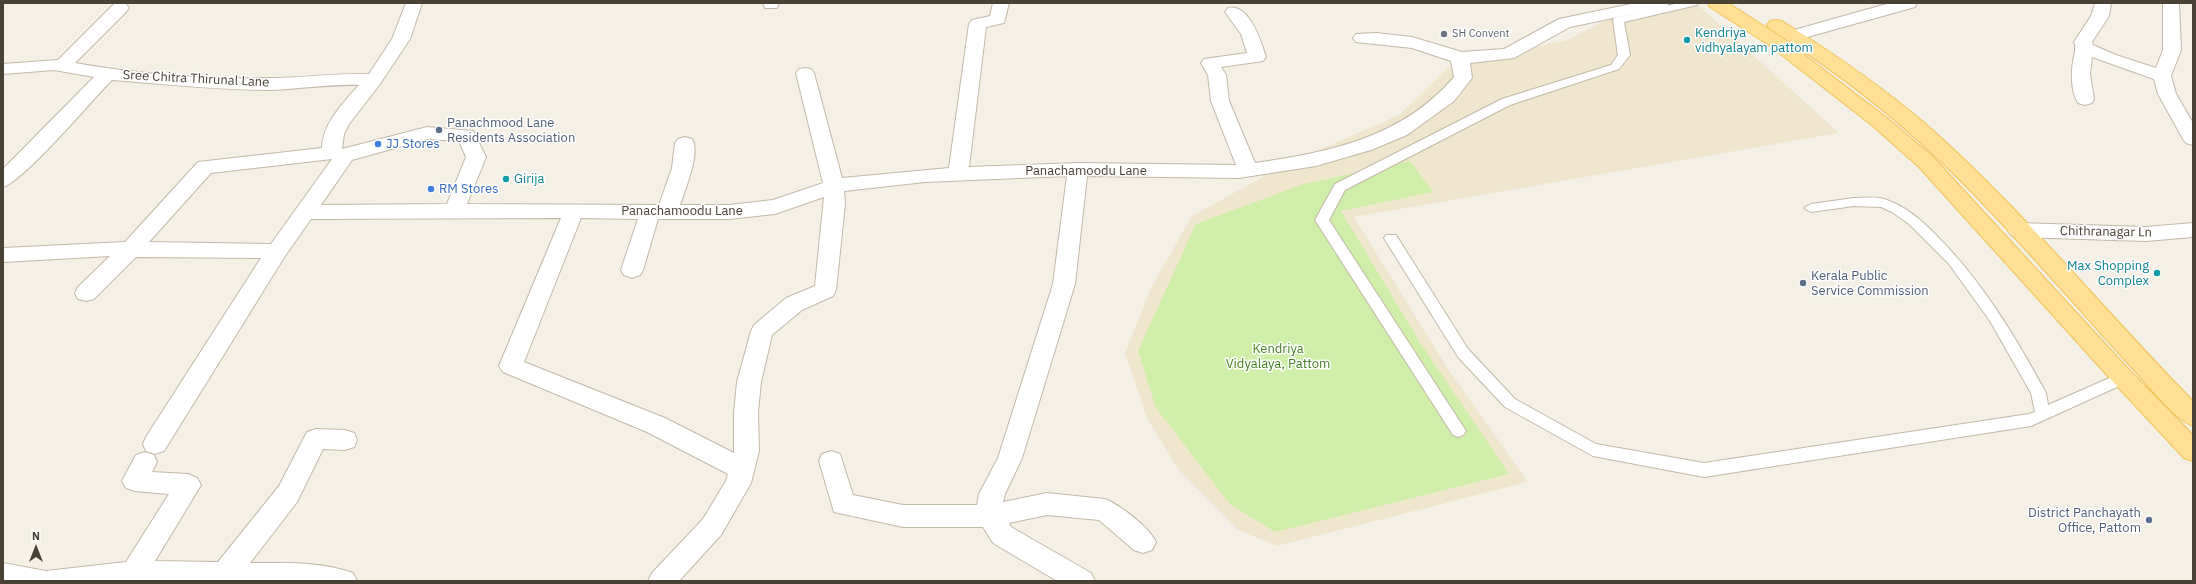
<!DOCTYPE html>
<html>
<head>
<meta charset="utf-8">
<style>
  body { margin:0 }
  #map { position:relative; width:2196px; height:584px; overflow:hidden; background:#f5f0e6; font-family:"IBM Plex Sans",sans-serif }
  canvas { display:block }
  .frame { position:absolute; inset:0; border:4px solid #494134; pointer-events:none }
  .north { position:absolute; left:16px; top:528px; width:40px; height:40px; -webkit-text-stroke:3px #fff; paint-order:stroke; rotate:0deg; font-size:11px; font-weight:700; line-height:16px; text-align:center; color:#494134 }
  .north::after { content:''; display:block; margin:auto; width:14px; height:18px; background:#494134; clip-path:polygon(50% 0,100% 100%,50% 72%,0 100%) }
</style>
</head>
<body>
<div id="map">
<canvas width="2196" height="584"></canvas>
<div class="frame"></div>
<div class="north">N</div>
</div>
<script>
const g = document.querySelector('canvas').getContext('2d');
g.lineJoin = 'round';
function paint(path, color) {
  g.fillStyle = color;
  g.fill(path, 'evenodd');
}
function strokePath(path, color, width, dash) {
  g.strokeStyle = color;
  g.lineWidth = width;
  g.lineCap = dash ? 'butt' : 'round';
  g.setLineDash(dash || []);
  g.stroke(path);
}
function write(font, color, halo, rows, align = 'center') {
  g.font = font + ' "IBM Plex Sans",sans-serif';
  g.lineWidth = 3;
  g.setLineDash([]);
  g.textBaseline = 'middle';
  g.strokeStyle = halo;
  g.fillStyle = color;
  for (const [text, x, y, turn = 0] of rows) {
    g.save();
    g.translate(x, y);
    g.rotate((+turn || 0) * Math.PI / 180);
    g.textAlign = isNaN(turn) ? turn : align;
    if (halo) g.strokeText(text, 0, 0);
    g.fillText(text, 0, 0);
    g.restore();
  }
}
paint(new Path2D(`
  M 1696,3 L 1839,133 L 1354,217 L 1448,369 L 1528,482 L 1277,546 L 1238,530 L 1178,469 L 1147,418 L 1125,353 L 1151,288 L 1192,216 L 1284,165 L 1399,115 L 1452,64 L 1567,40 L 1638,4 Z`), '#f0e6ce');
paint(new Path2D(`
  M 1410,161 L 1433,192 L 1341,211 L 1421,344 L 1509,474 L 1275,532 L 1230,504 L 1156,408 L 1138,351 L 1196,224 L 1304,184 Z`), '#cfeeaa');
const service = new Path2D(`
  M 1679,3 L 1698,3 L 1697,5 L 1624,22 L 1630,55 L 1619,69 L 1510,105 L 1345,190 L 1329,220 L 1466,431 L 1463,435 L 1458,437 L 1453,435 L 1315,220 L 1335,184 L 1502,99 L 1611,65 L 1618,55 L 1613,20 L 1614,18 Z
  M 1854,198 C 1864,198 1877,196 1887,200 C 1907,207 1922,221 1936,235 C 1982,281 2015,336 2046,393 L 2048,405 L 2123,372 L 2128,374 L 2130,378 L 2128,382 L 2031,426 L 1704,477 L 1593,456 L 1505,407 L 1458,357 L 1384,238 L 1386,235 L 1396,235 L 1468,349 L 1515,399 L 1596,444 L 1704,463 L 2029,414 L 2035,412 L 2031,393 L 1990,321 L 1949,264 L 1909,224 L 1892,212 L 1881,207 L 1854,206 L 1811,212 L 1804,208 L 1811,204 Z`);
const minor = new Path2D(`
  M 120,3 L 126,4 L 129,8 L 126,12 L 75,63 C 139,74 207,80 272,78 C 304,78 336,73 369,74 L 392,39 L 406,3 L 422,3 L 410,39 L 380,84 L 349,124 L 344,134 L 342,149 L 427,127 L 473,131 L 486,157 L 467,204 L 659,205 L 672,168 L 675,143 L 678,139 L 685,137 L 692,139 C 701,152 685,190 680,205 L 729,205 L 773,200 L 823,183 L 796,73 L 799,69 L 805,68 L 811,69 L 814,73 L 842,178 L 949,168 L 969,24 L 972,20 L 990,16 L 993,3 L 1009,3 L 1004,23 L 986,27 L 969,167 L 1078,163 L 1236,165 L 1211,101 L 1208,75 L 1201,63 L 1204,59 L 1247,53 L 1241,34 L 1225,12 L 1228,8 C 1249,3 1261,41 1266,57 L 1263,61 L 1221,67 L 1226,75 L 1229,101 L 1255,163 C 1330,152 1402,138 1454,77 L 1451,61 L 1412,48 L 1356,42 L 1353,38 L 1356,34 L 1376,33 L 1412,37 L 1462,52 L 1504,49 L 1559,19 L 1636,3 L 1669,3 L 1667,7 L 1661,8 L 1570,27 L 1514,58 L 1470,63 L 1472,78 L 1454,101 L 1407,135 L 1371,150 L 1316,166 L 1239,178 L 1087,176 L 1075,284 L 1022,458 L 1005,494 L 1003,502 L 1047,493 L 1105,499 C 1120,505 1149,527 1156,542 L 1152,550 L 1143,553 L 1134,550 L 1099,520 L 1047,515 L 1009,523 L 1011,527 L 1091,573 L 1095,581 L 1057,581 L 993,543 L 983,527 L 903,527 L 834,512 L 819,461 L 822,454 L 831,451 L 840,454 L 853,495 L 903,505 L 977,505 L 979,494 L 998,458 L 1053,284 L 1067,176 L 925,182 L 844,191 L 845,204 L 836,290 L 833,296 L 802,310 L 772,335 L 761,382 L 758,412 L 759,451 L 751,483 L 721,535 L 679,581 L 648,581 L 652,573 L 703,519 L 726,481 L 728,474 L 647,432 L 503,372 L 499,366 L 561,218 L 311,219 L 285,256 L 164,451 L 155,454 L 146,451 L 143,444 L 146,437 L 261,258 L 136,257 L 94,299 L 86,301 L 78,299 L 75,293 L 78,287 L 110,256 L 3,262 L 3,248 L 125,242 L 198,162 L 322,148 C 322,124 344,102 359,85 C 330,84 300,89 271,90 C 217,90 165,84 112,80 C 92,100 24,181 3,187 L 3,169 L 94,77 L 54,70 L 3,74 L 3,64 L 58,60 L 114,4 ZM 427,139 L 459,141 L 466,157 L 447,204 L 321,205 L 352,160 ZM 332,159 L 271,244 L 149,242 L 211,173 ZM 824,197 L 815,286 L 786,298 L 754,325 L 751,331 L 737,382 L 734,412 L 734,453 L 665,418 L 524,362 L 581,218 L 638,219 L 621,270 L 624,275 L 632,278 L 640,275 L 643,270 L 658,219 L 729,219 L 775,214 Z
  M 763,3 L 779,3 L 777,8 L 765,8 Z
  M 1890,3 L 1917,3 L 1915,7 L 1793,41 L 1787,40 L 1784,36 L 1787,32 Z
  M 2095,3 L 2111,3 L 2109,16 L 2092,42 L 2093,45 L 2116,55 L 2156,68 L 2163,50 L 2163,3 L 2179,3 L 2181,50 L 2171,76 L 2176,94 L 2193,123 L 2193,145 L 2186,143 L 2183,139 L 2158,94 L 2154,79 L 2092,57 L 2090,74 L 2094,99 L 2092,103 L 2085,105 L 2078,103 C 2071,92 2071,74 2073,61 C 2074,54 2077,49 2074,42 L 2091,16 Z
  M 2018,223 L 2146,227 L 2193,223 L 2193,237 L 2146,241 L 2018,237 L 2011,235 L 2008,230 L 2011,225 Z
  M 316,429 L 345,430 L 354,433 L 357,440 L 354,447 L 345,450 L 323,449 L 297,502 L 250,563 C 284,563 320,561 353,573 L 357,581 L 3,581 L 3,563 L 46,571 L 126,562 L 169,494 L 135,491 L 126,488 L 122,481 L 136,455 L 145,452 L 154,455 L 157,462 L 152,472 L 188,474 L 197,478 L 201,485 L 155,561 L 218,562 L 279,486 L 307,432 Z`);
const primary = new Path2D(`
  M 1708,3 L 1728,3 L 1781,37 L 1887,118 L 1933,157 L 2131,372 L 2193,435 L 2193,461 L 2184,458 L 2115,384 L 1919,167 L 1873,126 L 1769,45 L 1710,7 Z
  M 1776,20 L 1782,21 C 1831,52 1878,84 1922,121 C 2019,205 2102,309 2193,401 L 2193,426 C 2174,419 2149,386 2134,370 C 2076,307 2020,240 1959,179 C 1901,121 1839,73 1770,29 L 1767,25 L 1770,21 Z`);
strokePath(service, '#c2b8a7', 2);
strokePath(minor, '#c2b8a7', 2);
strokePath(primary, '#f2c357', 2);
paint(service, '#fff');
paint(minor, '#fff');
paint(primary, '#ffe095');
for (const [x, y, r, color] of [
  [1444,34,4,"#6b7280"],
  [1687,40,4,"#0f9aa8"],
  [439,130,4,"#5c6f8a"],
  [378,144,4,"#3f7fe0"],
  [506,179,4,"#0f9aa8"],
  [431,189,4,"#3f7fe0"],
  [2157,273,4,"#0f9aa8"],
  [1803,283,4,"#5c6f8a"],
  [2149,520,4,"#5c6f8a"]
]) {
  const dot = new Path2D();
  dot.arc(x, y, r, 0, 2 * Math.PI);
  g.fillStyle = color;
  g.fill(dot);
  strokePath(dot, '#fff', 1.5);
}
write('11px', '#5b616d', '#fff', [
  ["SH Convent",1452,34]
], 'left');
write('13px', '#0d838f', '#fff', [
  ["Kendriya",1695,33],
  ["vidhyalayam pattom",1695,48],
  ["Girija",514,179],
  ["Max Shopping",2149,266,"right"],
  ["Complex",2149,281,"right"]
], 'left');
write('13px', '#494134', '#fff', [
  ["Sree Chitra Thirunal Lane",196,79,3],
  ["Panachamoodu Lane",1086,171],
  ["Panachamoodu Lane",682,211],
  ["Chithranagar Ln",2106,232,1]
]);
write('13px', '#4e5e75', '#fff', [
  ["Panachmood Lane",447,123],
  ["Residents Association",447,138],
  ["Kerala Public",1811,276],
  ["Service Commission",1811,291],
  ["District Panchayath",2141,513,"right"],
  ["Office, Pattom",2141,528,"right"]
], 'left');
write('13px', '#366cbe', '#fff', [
  ["JJ Stores",386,144],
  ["RM Stores",439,189]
], 'left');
write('13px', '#458220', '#fff', [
  ["Kendriya",1278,349],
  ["Vidyalaya, Pattom",1278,364]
]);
</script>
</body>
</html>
